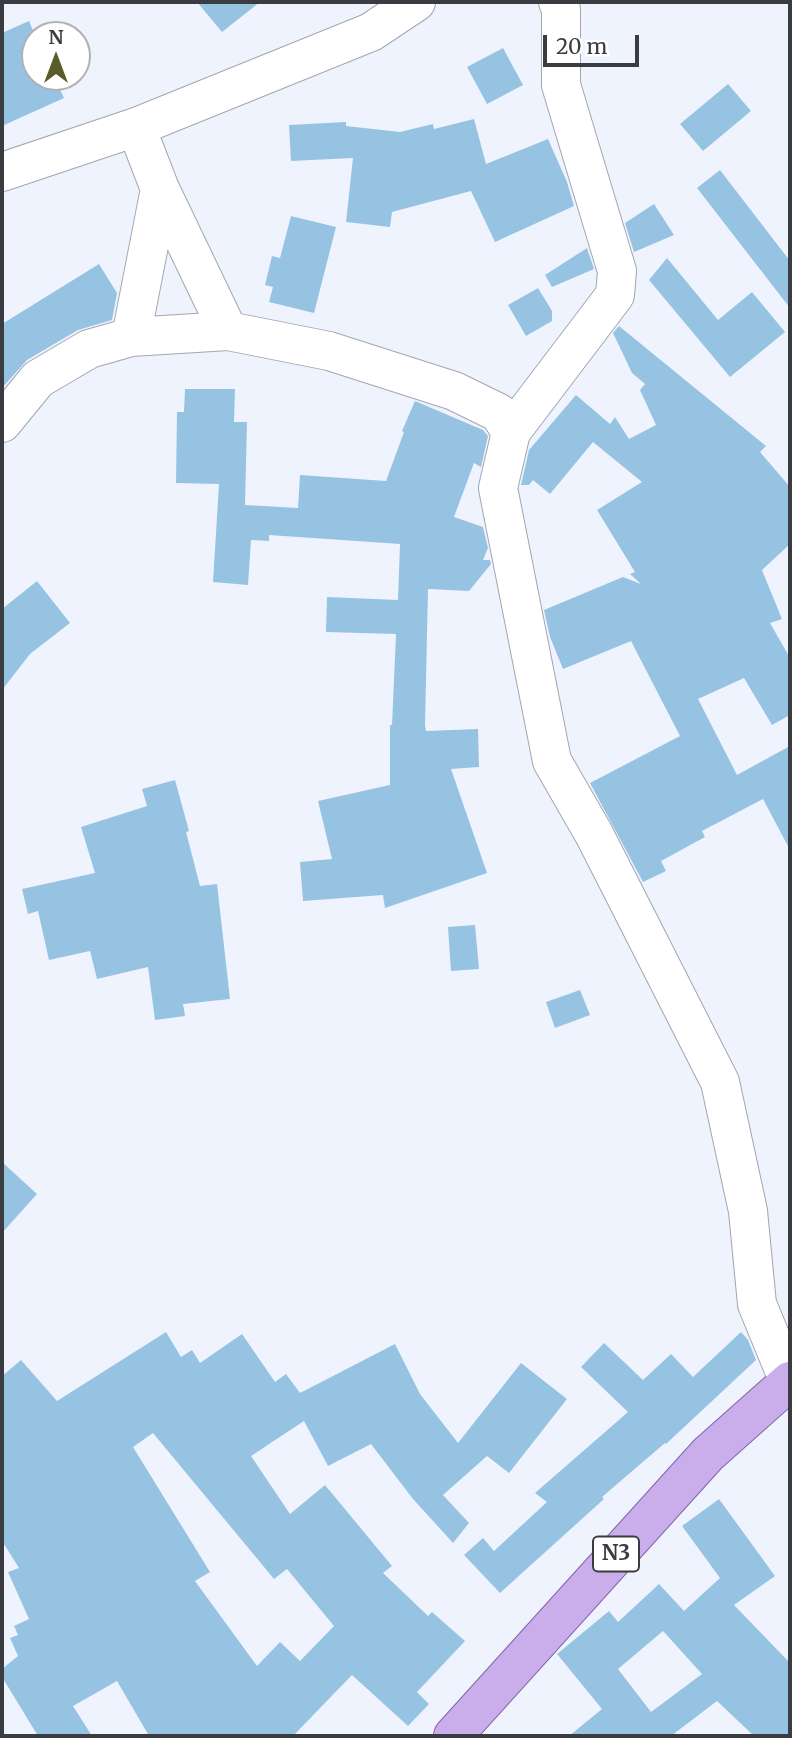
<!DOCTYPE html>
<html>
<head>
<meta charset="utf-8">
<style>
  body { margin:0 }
  #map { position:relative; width:792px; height:1738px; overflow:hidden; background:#eff3fe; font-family:Merriweather,serif }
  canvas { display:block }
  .frame { position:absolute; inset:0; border:4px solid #3b3c41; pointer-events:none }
  .north { position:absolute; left:21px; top:21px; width:70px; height:70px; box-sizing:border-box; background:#fff; border:2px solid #b1b1b3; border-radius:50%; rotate:0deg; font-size:19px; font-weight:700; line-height:28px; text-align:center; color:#3b3c41 }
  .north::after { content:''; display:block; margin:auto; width:24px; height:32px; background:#595d2b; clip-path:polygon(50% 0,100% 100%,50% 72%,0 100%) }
  .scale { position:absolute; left:543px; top:35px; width:96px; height:32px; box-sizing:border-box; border:4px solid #3b3c41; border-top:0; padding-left:9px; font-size:21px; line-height:24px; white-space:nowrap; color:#3b3c41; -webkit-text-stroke:5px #fff; paint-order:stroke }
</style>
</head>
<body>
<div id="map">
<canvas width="792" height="1738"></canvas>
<div class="frame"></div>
<div class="north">N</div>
<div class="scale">20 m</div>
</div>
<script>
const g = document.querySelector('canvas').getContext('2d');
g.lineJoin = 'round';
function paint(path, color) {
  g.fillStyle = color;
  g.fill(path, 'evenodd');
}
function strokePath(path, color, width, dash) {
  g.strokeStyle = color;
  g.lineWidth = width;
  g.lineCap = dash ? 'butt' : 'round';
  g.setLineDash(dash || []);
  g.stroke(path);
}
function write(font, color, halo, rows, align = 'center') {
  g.font = font + ' Merriweather,serif';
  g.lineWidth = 6;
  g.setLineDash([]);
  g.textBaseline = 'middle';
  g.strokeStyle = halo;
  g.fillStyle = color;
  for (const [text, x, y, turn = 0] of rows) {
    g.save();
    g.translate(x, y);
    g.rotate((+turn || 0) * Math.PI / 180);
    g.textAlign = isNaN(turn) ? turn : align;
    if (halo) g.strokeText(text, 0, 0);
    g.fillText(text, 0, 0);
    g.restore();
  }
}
paint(new Path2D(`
  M 197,2 L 260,2 L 222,32 Z
  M 29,21 L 35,35 L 35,77 L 54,77 L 64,98 L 2,126 L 2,33 Z
  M 503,48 L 523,85 L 487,104 L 467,67 Z
  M 728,84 L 751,111 L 703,151 L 680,124 Z
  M 474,119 L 486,164 L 548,139 L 567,182 L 574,206 L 495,242 L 471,191 L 392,212 L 390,227 L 346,222 L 353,158 L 291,161 L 289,125 L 346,122 L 346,126 L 400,132 L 433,124 L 434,129 Z
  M 720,170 L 790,261 L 790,308 L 697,188 Z
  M 654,204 L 674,235 L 634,252 L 625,223 Z
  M 291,216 L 336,227 L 314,313 L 269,302 L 273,287 L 265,285 L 272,256 L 280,258 Z
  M 587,248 L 594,269 L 552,287 L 545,275 Z
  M 667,258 L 718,320 L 752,292 L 785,332 L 730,377 L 649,280 Z
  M 99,264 L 117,293 L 112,320 L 78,330 L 27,360 L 2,388 L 2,324 Z
  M 538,288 L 552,311 L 552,321 L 526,336 L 508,305 Z
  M 619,326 L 766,446 L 760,452 L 790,487 L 790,544 L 762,570 L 782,619 L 770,623 L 790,658 L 790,715 L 772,725 L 744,678 L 698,699 L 737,775 L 790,746 L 790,850 L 763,799 L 702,831 L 705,837 L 661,861 L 666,871 L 643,882 L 590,783 L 680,736 L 631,641 L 563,669 L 550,637 L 544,610 L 623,577 L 641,584 L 630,574 L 635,572 L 597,510 L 642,482 L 593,442 L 550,494 L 533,480 L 529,485 L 521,485 L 529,450 L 576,395 L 610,424 L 615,417 L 629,439 L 656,425 L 640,390 L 645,384 L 632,373 L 613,333 Z
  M 185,389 L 235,389 L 234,422 L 247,422 L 245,505 L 298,508 L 300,475 L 386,481 L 404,432 L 402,431 L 415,401 L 483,430 L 488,436 L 481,467 L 474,463 L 454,517 L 483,527 L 488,548 L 483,560 L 490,560 L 491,564 L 469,591 L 428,589 L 425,725 L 426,731 L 478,729 L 479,767 L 451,769 L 487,873 L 385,908 L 383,895 L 303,901 L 300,862 L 332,859 L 318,801 L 390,785 L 390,725 L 392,725 L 396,634 L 326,632 L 327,597 L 398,600 L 400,544 L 269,535 L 269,541 L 251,540 L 248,585 L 213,582 L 219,484 L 176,483 L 177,412 L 184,412 Z
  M 37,581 L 70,623 L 30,654 L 2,690 L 2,609 Z
  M 175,780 L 189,831 L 186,832 L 200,886 L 217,884 L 230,999 L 183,1004 L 185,1016 L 155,1020 L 148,967 L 97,979 L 90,951 L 49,960 L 38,911 L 28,914 L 22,889 L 95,873 L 81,827 L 147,806 L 142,789 Z
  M 475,925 L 479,969 L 451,971 L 448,927 Z
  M 580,990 L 590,1015 L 555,1028 L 546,1002 Z
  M 2,1162 L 37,1194 L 2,1233 Z
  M 166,1332 L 181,1357 L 192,1350 L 200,1363 L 242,1334 L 275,1382 L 286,1374 L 300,1393 L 395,1344 L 420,1394 L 458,1443 L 521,1363 L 567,1399 L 509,1473 L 487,1456 L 443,1495 L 469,1523 L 453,1543 L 413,1499 L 371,1444 L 328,1466 L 304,1421 L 251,1456 L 290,1514 L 325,1485 L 392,1566 L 383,1573 L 428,1616 L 432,1612 L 465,1641 L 417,1692 L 429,1704 L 408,1726 L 352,1675 L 293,1736 L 149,1736 L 117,1681 L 73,1706 L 92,1736 L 38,1736 L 2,1677 L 2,1669 L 18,1656 L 10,1638 L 18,1635 L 14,1626 L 29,1619 L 8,1572 L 19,1568 L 2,1541 L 2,1376 L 21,1360 L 57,1401 ZM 153,1433 L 274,1579 L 287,1569 L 334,1626 L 300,1661 L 280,1642 L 257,1666 L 195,1581 L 210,1572 L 133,1447 Z
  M 741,1332 L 748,1340 L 756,1360 L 666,1444 L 665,1443 L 602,1497 L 604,1499 L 500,1593 L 464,1555 L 483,1538 L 494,1551 L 547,1502 L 535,1493 L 628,1412 L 581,1367 L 604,1343 L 643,1380 L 671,1354 L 693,1377 Z
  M 719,1499 L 775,1576 L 734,1605 L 790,1663 L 790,1736 L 754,1736 L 717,1701 L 671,1736 L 569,1736 L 602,1709 L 557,1654 L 609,1611 L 618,1622 L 659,1584 L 684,1611 L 720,1578 L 682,1526 ZM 663,1631 L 702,1674 L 651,1712 L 618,1669 Z`), '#97c3e3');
const minor = new Path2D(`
  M 558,2 L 561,9 L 561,85 L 617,271 L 615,295 L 511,432 L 498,488 L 552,761 L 594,834 L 720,1082 L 748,1211 L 757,1304 L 789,1382
  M 136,127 L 160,189 L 228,331
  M 2,172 L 136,127 L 371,32 L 416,2
  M 131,337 L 160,189
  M 2,423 L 38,379 L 89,349 L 131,337 L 228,331 L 329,351 L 454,391 L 499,413 L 511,432`);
const primary = new Path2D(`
  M 453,1736 L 708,1454 L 790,1381`);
strokePath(minor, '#a3a6b1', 40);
strokePath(primary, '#8163a6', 40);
strokePath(minor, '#fff', 38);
strokePath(primary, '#caaeeb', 38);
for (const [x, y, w] of [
  [616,1554,46]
]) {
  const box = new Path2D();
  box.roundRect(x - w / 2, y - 17.5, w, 35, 5);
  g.fillStyle = '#fff';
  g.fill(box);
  strokePath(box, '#3b3c41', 2);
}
write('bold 21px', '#3b3c41', null, [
  ["N3",616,1554]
]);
</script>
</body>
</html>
